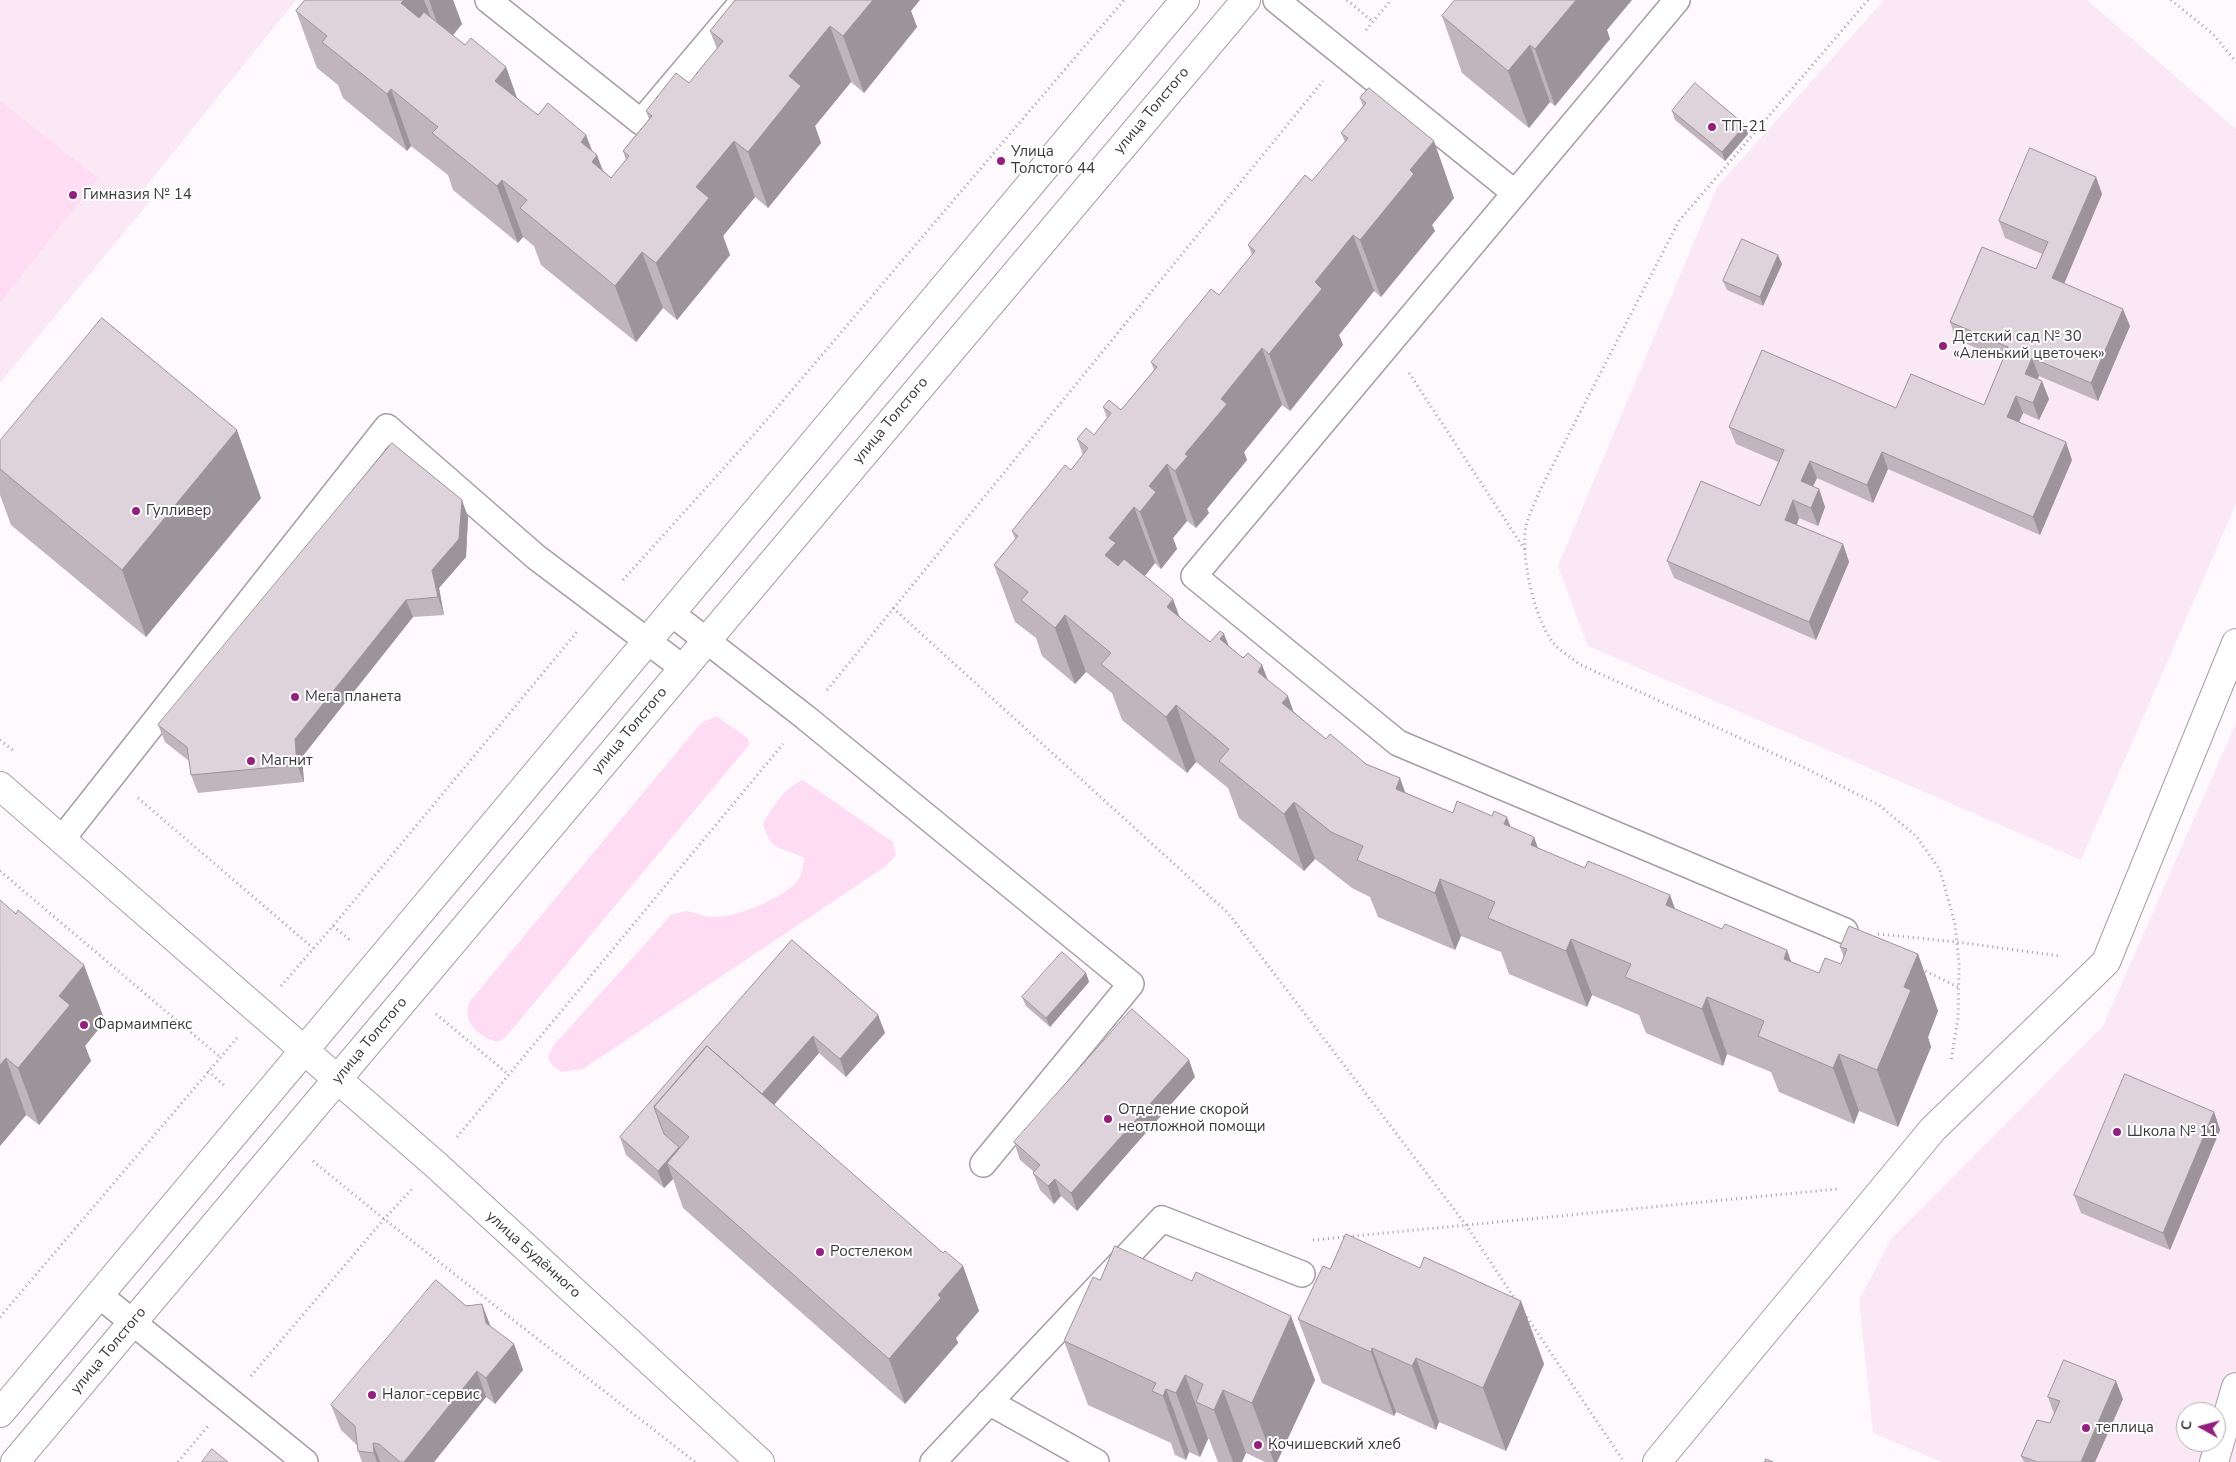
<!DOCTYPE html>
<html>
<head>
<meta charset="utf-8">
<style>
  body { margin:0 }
  #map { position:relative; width:2236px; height:1462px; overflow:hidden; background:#fef9fc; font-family:"Nunito Sans",sans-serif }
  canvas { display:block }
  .north { position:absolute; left:2176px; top:1402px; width:50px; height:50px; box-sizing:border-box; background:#fff; border:1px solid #b1afb1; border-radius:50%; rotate:277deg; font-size:14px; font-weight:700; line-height:20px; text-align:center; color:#3c373b }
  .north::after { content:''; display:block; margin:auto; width:18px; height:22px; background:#94207e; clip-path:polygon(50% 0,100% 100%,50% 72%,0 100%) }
</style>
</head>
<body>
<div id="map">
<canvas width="2236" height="1462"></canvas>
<div class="north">С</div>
</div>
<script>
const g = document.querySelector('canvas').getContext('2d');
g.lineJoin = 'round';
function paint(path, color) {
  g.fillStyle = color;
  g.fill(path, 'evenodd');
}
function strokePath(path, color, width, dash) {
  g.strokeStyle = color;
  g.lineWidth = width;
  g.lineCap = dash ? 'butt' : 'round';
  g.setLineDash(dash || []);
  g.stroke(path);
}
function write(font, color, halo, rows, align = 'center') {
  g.font = font + ' "Nunito Sans",sans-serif';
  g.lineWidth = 4;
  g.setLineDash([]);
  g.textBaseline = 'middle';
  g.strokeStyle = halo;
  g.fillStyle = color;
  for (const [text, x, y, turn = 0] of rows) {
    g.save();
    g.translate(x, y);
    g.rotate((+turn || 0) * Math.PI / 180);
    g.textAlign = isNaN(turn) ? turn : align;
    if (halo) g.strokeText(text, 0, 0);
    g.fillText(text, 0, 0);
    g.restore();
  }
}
paint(new Path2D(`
  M 0,0 L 296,0 L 143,190 L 151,200 L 0,383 Z
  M 1884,0 L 2087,0 L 2236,129 L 2236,504 L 2081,860 L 1588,646 L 1558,566 L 1717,187 Z
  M 2236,723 L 2236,1462 L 1941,1462 L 1873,1433 L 1859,1300 L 1891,1239 L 2103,1026 ZM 2186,1412 L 2216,1412 L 2216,1442 L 2186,1442 Z`), '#fbe8f5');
paint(new Path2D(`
  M 0,101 L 98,178 L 0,303 Z
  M 716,716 L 748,738 L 749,745 L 505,1038 L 497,1042 C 478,1037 461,1021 470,1001 L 701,723 Z
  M 803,780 L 893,842 L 896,855 L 886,866 L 583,1069 L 561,1072 L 552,1065 L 548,1057 L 553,1046 L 671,915 C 695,906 694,917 715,917 C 738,917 784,898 798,880 C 802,875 803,864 804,858 C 779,845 772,854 763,824 C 772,808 785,786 803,780 Z`), '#feddf4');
const service = new Path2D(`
  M 488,0 L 641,122 L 744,0
  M 1276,0 L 1515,193
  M 1677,0 L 1194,576 L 1398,743 L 1845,931
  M 671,613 L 805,717 L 1131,984 L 983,1164
  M 62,839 L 387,427 L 536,557 L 683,668
  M 99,1295 L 305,1462
  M 989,1402 L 1096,1462
  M 933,1462 L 1162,1219 L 1302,1274`);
const minor = new Path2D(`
  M 1657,1462 L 1933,1129 L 2106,962 L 2236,643
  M 2214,1462 L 2236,1387`);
const tertiary = new Path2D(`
  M 0,786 L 435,1164 L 760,1462
  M 0,1413 L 1185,0
  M 15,1462 L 1246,0`);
strokePath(service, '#a89ca4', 28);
strokePath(minor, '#a89ca4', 30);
strokePath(tertiary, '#a89ca4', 30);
strokePath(new Path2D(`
  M 1347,0 L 1373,22
  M 1868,0 L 1679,221 L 1540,490 C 1536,501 1529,514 1526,526 C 1520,556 1535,625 1557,647 C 1564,653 1572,658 1579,664 L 1803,767 L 1879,805 L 1916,836 L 1940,870 L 1955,924 L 1959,964 L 1958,1018 L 1951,1061
  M 2171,0 L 2213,34 L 2236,62
  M 1366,30 L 1391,0
  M 1409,373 L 1525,550
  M 623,580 L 758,430 L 1124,0
  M 893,608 L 1228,913 L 1466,1225 L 1515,1299
  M 827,690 L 1323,81
  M 0,740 L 15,752
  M 138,798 L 313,948
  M 0,871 L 220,1057
  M 333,926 L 350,940
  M 1878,934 L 1957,942 L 2060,956
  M 1921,969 L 1958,987
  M 281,986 L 333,926 L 577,632
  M 436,1014 L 508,1074
  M 208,1071 L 226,1087
  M 457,1137 L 783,744
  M 313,1161 L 384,1219 L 695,1462
  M 1313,1240 L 1837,1189
  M 0,1317 L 237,1038
  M 1527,1317 L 1622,1459
  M 251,1376 L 384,1219 L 412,1189
  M 178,1462 L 208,1426`), '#a39ea1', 3, [1, 4]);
strokePath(service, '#fff', 25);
strokePath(minor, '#fff', 28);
strokePath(tertiary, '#fff', 28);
paint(new Path2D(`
  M 305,0 L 453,0 L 462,24 L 452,35 L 465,45 L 506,67 L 517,98 L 538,115 L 592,151 L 603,170 L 611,178 L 626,160 L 623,151 L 649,119 L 646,111 L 689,83 L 717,49 L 710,31 L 911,11 L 917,27 L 864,93 L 851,82 L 815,126 L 821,143 L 768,208 L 755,197 L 723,236 L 730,255 L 677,320 L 663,308 L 636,342 L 541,265 L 534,246 L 523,237 L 518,243 L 453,190 L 448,175 L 411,146 L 407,151 L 343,98 L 338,85 L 317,68 L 296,11 Z
  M 1442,16 L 1607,30 L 1610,39 L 1555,106 L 1550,102 L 1529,128 L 1462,73 Z
  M 1369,88 L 1454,198 L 1432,225 L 1435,231 L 1381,297 L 1374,291 L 1339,335 L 1343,345 L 1290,411 L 1282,405 L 1244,452 L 1247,460 L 1207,509 L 1209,513 L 1196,528 L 1187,521 L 1173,538 L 1177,549 L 1161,569 L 1155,563 L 1145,576 L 1180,617 L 1210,642 L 1224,634 L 1229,646 L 1243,658 L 1262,665 L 1268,680 L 1294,712 L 1326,739 L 1366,764 L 1406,793 L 1453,813 L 1510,827 L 1538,848 L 1585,868 L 1670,895 L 1675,909 L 1722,929 L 1787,950 L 1791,962 L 1819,973 L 1841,964 L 1844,958 L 1840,947 L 1918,954 L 1938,1011 L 1928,1037 L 1931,1047 L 1898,1127 L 1859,1111 L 1854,1124 L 1779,1092 L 1771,1072 L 1727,1054 L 1723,1066 L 1646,1033 L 1639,1015 L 1592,995 L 1587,1007 L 1509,974 L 1501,952 L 1461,936 L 1455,950 L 1378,917 L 1370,897 L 1352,888 L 1315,859 L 1304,871 L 1239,818 L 1228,788 L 1196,762 L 1187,773 L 1122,720 L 1112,693 L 1086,672 L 1075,684 L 1042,656 L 1036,638 L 1015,622 L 994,565 L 1015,539 L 1012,531 L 1071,470 L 1083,455 L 1077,439 L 1094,435 L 1107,418 L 1103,407 L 1121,410 L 1154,370 L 1151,362 L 1219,295 L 1252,255 L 1248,245 L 1312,181 L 1345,142 L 1341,133 L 1363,106 L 1360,98 Z
  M 1672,111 L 1745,125 L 1748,134 L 1725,161 L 1675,120 Z
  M 2096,177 L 2102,194 L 2064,283 L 2130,326 L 2098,401 L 2039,376 L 2037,379 L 2049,399 L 2039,420 L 2023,413 L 2019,422 L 2072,460 L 2040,535 L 1888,469 L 1873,503 L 1817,478 L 1813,486 L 1819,489 L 1825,507 L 1818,526 L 1799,518 L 1797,525 L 1843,544 L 1849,562 L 1816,640 L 1674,578 L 1667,561 L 1760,506 L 1778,462 L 1736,444 L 1729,427 L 1896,408 L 1984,405 L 2003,360 L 1956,339 L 1950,322 L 2036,269 L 2042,254 L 2005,238 L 1999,221 Z
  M 1782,264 L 1763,306 L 1727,290 L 1723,281 Z
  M 0,441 L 261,498 L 146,637 L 11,525 L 0,495 Z
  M 468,517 L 466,557 L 439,588 L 444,615 L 413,617 L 302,757 L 304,782 L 198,793 L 191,775 L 189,761 L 165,742 L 158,725 Z
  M 0,900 L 105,1021 L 85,1046 L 91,1061 L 39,1125 L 26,1115 L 0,1146 Z
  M 792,940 L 878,1015 L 885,1033 L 846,1077 L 819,1053 L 774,1105 L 943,1253 L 963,1266 L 979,1311 L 956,1338 L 958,1343 L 905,1404 L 683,1208 L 673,1179 L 664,1188 L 626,1155 L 620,1137 Z
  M 1086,973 L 1089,982 L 1050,1027 L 1026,1006 L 1022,997 Z
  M 1195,1077 L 1077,1211 L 1061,1196 L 1054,1204 L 1040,1190 L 1033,1173 L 1034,1172 L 1020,1160 L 1014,1142 Z
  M 2214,1112 L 2220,1130 L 2170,1250 L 2081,1213 L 2074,1195 Z
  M 1420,1268 L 1521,1301 L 1544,1364 L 1506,1451 L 1439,1422 L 1436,1430 L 1396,1412 L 1394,1416 L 1322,1383 L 1298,1319 L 1330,1269 Z
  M 490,1326 L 514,1344 L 523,1370 L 495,1404 L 486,1397 L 434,1462 L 362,1462 L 358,1451 L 357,1445 L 341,1430 L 331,1405 Z
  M 1064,1341 L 1315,1380 L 1277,1462 L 1265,1462 L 1246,1453 L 1242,1462 L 1218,1462 L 1209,1439 L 1208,1439 L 1200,1457 L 1189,1452 L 1186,1460 L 1175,1455 L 1171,1443 L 1088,1405 Z
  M 2048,1397 L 2123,1399 L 2095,1462 L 2024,1462 L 2021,1456 L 2050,1423 L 2054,1414 Z`), '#c0b5bc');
paint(new Path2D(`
  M 404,0 L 424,0 L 439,39 L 401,3 Z
  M 429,0 L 453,0 L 462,24 L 445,45 Z
  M 873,0 L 920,0 L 911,11 L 917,27 L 864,93 L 843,36 Z
  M 1576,0 L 1632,0 L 1607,30 L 1610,39 L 1555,106 L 1535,49 Z
  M 830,26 L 851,82 L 815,126 L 821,143 L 768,208 L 748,152 L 789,76 Z
  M 1530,45 L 1550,102 L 1529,128 L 1508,71 Z
  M 506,67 L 526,124 L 495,81 Z
  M 391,89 L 411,146 L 407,151 L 387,94 Z
  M 1745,125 L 1748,134 L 1725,161 L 1722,152 Z
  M 586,135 L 595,158 L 597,155 L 618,211 L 581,142 Z
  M 734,141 L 755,197 L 723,236 L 730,255 L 677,320 L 656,263 L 696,187 Z
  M 1434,141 L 1454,198 L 1432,225 L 1435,231 L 1381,297 L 1360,240 L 1410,170 Z
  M 2096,177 L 2102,194 L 2059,296 L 2052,278 Z
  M 502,180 L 523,237 L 518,243 L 497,186 Z
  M 1353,235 L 1374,291 L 1339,335 L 1343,345 L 1290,411 L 1269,354 L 1315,282 Z
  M 642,252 L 663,308 L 636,342 L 615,286 Z
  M 1778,255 L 1782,264 L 1763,306 L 1760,297 Z
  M 2123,309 L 2130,326 L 2098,401 L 2091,383 Z
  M 1262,348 L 1282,405 L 1244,452 L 1247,460 L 1207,509 L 1209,513 L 1196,528 L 1175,471 L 1185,454 L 1221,399 Z
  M 2032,358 L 2039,376 L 2031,392 L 2025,374 Z
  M 2042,381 L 2049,399 L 2039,420 L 2033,403 Z
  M 2016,396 L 2023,413 L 2013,434 L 2007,417 Z
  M 237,430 L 261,498 L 146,637 L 122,570 Z
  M 2066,442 L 2072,460 L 2040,535 L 2033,517 Z
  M 1882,452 L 1888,469 L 1873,503 L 1867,485 Z
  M 1810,461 L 1817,478 L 1807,499 L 1801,481 Z
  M 1167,464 L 1187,521 L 1173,538 L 1177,549 L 1161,569 L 1140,512 L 1149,486 Z
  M 1819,489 L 1825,507 L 1818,526 L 1811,508 Z
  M 462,500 L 468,517 L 466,557 L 439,588 L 444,615 L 438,597 L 432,570 Z
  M 1793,500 L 1799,518 L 1792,537 L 1785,520 Z
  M 1134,507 L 1155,563 L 1133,590 L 1105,555 L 1109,538 Z
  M 1843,544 L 1849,562 L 1816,640 L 1809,622 Z
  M 1173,599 L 1194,656 L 1167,607 Z
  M 406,600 L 413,617 L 302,757 L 304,782 L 297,765 L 295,739 Z
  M 1065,615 L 1086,672 L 1075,684 L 1055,628 Z
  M 1224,634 L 1245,691 L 1220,639 Z
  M 1262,665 L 1283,722 L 1258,672 Z
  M 1288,696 L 1308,753 L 1282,703 Z
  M 1176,705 L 1196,762 L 1187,773 L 1166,717 Z
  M 1400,778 L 1421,835 L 1396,789 Z
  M 1294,802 L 1315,859 L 1304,871 L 1284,814 Z
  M 1507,817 L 1527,873 L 1504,824 Z
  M 1534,837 L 1555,894 L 1531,845 Z
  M 1440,879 L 1461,936 L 1455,950 L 1435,893 Z
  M 1670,895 L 1690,952 L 1666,905 Z
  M 1571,939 L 1592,995 L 1587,1007 L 1566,951 Z
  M 1787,950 L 1807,1007 L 1784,959 Z
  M 1918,954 L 1938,1011 L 1928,1037 L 1931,1047 L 1898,1127 L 1877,1070 L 1904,987 Z
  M 84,965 L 105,1021 L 85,1046 L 91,1061 L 39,1125 L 18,1068 L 59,996 Z
  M 1086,973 L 1089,982 L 1050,1027 L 1046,1018 Z
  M 1707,997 L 1727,1054 L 1723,1066 L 1702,1009 Z
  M 878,1015 L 885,1033 L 846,1077 L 840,1059 Z
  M 813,1036 L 819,1053 L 759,1122 L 752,1104 Z
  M 1839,1054 L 1859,1111 L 1854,1124 L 1833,1068 Z
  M 6,1058 L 26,1115 L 0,1146 L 0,1065 Z
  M 1189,1060 L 1195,1077 L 1077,1211 L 1071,1193 Z
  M 2214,1112 L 2220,1130 L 2170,1250 L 2163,1233 Z
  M 679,1147 L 685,1165 L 667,1163 L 673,1179 L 664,1188 L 658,1171 Z
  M 1055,1179 L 1061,1196 L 1054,1204 L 1048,1186 Z
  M 963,1266 L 979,1311 L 956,1338 L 958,1343 L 905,1404 L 889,1359 L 938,1295 Z
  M 1521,1301 L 1544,1364 L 1506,1451 L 1483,1388 Z
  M 482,1304 L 492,1330 L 486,1323 Z
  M 1291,1316 L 1315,1380 L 1277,1462 L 1274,1462 L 1252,1403 Z
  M 514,1344 L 523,1370 L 495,1404 L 486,1378 Z
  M 1372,1348 L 1396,1412 L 1394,1416 L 1371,1352 Z
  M 1416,1358 L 1439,1422 L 1436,1430 L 1412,1366 Z
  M 477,1371 L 486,1397 L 434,1462 L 404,1462 Z
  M 1185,1375 L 1208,1439 L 1200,1457 L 1176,1393 Z
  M 2116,1381 L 2123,1399 L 2095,1462 L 2081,1462 Z
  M 1166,1389 L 1189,1452 L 1186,1460 L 1163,1396 Z
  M 1223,1390 L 1246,1453 L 1242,1462 L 1233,1462 L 1214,1410 Z
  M 373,1443 L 380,1462 L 377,1462 L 374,1453 Z`), '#9c9499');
const building = new Path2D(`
  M 305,0 L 404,0 L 401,3 L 419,18 L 424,12 L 465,45 L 471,38 L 506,67 L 495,81 L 538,115 L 548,103 L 586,135 L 581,142 L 597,155 L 592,162 L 611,178 L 629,156 L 623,151 L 652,116 L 646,111 L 676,73 L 689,83 L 723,41 L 710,31 L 735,0 L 873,0 L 843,36 L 830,26 L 789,76 L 801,86 L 748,152 L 734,141 L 696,187 L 709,198 L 656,263 L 642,252 L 615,286 L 520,208 L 527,200 L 502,180 L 497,186 L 432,133 L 438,127 L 391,89 L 387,94 L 322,42 L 327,36 L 296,11 Z
  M 1455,0 L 1576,0 L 1535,49 L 1530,45 L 1508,71 L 1442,16 Z
  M 1695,83 L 1745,125 L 1722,152 L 1672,111 Z
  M 1369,88 L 1434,141 L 1410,170 L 1414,174 L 1360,240 L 1353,235 L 1315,282 L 1322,289 L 1269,354 L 1262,348 L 1221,399 L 1227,404 L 1185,454 L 1188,456 L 1175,471 L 1167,464 L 1149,486 L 1156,492 L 1140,512 L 1134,507 L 1109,538 L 1116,543 L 1105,555 L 1118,566 L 1124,559 L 1173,599 L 1167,607 L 1210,642 L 1220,631 L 1224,634 L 1220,639 L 1243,658 L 1248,653 L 1262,665 L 1258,672 L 1288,696 L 1282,703 L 1326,739 L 1330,734 L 1366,764 L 1400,778 L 1396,789 L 1453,813 L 1457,801 L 1492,816 L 1494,811 L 1507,817 L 1504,824 L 1534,837 L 1531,845 L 1585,868 L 1588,861 L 1670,895 L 1666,905 L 1722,929 L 1725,924 L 1787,950 L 1784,959 L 1819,973 L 1825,958 L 1841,964 L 1847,949 L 1840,947 L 1849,926 L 1918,954 L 1904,987 L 1911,990 L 1877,1070 L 1839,1054 L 1833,1068 L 1758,1036 L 1764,1021 L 1707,997 L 1702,1009 L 1625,977 L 1631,964 L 1571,939 L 1566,951 L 1488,918 L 1495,902 L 1440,879 L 1435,893 L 1357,860 L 1363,846 L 1331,832 L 1294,802 L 1284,814 L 1219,761 L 1229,749 L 1176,705 L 1166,717 L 1101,664 L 1111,653 L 1065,615 L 1055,628 L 1021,600 L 1028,592 L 994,565 L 1018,536 L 1012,531 L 1065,465 L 1071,470 L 1088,448 L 1077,439 L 1086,428 L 1094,435 L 1111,413 L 1103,407 L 1109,400 L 1121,410 L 1157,367 L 1151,362 L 1211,289 L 1219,295 L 1255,251 L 1248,245 L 1305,175 L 1312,181 L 1348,138 L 1341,133 L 1366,103 L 1360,98 Z
  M 2030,148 L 2096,177 L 2052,278 L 2123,309 L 2091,383 L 2032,358 L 2025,374 L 2042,381 L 2033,403 L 2016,396 L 2007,417 L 2066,442 L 2033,517 L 1882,452 L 1867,485 L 1810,461 L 1801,481 L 1819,489 L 1811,508 L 1793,500 L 1785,520 L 1843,544 L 1809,622 L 1667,561 L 1701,481 L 1760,506 L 1784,450 L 1729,427 L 1762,350 L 1896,408 L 1911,374 L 1984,405 L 2008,347 L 1950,322 L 1982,247 L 2036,269 L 2048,242 L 1999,221 Z
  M 1742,239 L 1778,255 L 1760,297 L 1723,281 Z
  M 102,318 L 237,430 L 122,570 L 0,469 L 0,441 Z
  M 392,443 L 462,500 L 459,539 L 432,570 L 438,597 L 406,600 L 295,739 L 297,765 L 191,775 L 187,747 L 158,725 Z
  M 0,900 L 16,914 L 18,910 L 84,965 L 59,996 L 70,1005 L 18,1068 L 6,1058 L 0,1065 Z
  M 792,940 L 878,1015 L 840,1059 L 813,1036 L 762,1094 L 707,1046 L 654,1107 L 664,1134 L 679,1147 L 658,1171 L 620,1137 Z
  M 1062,952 L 1086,973 L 1046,1018 L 1022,997 Z
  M 1132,1009 L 1189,1060 L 1071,1193 L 1055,1179 L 1048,1186 L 1033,1173 L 1040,1165 L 1014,1142 Z
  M 707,1046 L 943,1253 L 945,1251 L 963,1266 L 938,1295 L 941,1298 L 889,1359 L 667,1163 L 689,1137 L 654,1107 Z
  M 2125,1074 L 2214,1112 L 2163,1233 L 2074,1195 Z
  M 1346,1234 L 1420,1268 L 1424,1257 L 1521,1301 L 1483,1388 L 1416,1358 L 1412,1366 L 1372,1348 L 1371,1352 L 1298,1319 L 1323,1266 L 1330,1269 Z
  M 1115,1246 L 1192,1281 L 1196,1272 L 1291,1316 L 1252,1403 L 1223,1390 L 1214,1410 L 1196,1402 L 1203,1384 L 1185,1375 L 1176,1393 L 1166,1389 L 1163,1396 L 1152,1391 L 1156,1383 L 1064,1341 L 1093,1277 L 1100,1280 Z
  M 436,1280 L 466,1306 L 482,1304 L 486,1323 L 514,1344 L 486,1378 L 477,1371 L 404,1462 L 400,1462 L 379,1444 L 373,1443 L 374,1453 L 358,1451 L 355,1426 L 331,1405 Z
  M 2064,1360 L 2116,1381 L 2081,1462 L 2037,1462 L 2021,1456 L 2037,1420 L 2050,1423 L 2060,1401 L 2048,1397 Z
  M 212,1449 L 228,1462 L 202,1462 Z
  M 1766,1459 L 1773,1462 L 1765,1462 Z`);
paint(building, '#dfd3db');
strokePath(building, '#9c9499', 1);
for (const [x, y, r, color] of [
  [1712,127,5,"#94207e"],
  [1001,161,5,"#94207e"],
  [73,195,5,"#94207e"],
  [1943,346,5,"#94207e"],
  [136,511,5,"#94207e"],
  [295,697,5,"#94207e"],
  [251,761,5,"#94207e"],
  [84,1025,5,"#94207e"],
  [1108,1119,5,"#94207e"],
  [2117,1132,5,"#94207e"],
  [820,1252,5,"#94207e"],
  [372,1395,5,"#94207e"],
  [2086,1428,5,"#94207e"],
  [1258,1445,5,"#94207e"]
]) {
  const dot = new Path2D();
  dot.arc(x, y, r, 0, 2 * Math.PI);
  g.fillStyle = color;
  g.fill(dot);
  strokePath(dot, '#fff', 2);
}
write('15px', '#3c373b', '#fff', [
  ["улица Толстого",1152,111,-50],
  ["улица Толстого",891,421,-50],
  ["улица Толстого",630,731,-50],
  ["улица Толстого",370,1041,-50],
  ["улица Будённого",533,1255,42],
  ["улица Толстого",109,1351,-50]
]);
write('15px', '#3c373b', '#fff', [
  ["ТП-21",1722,127],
  ["Улица",1011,152],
  ["Толстого 44",1011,169],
  ["Гимназия № 14",83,195],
  ["Детский сад № 30",1953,337],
  ["«Аленький цветочек»",1953,354],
  ["Гулливер",146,511],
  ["Мега планета",305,697],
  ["Магнит",261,761],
  ["Фармаимпекс",94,1025],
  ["Отделение скорой",1118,1110],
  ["неотложной помощи",1118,1127],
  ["Школа № 11",2127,1132],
  ["Ростелеком",830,1252],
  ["Налог-сервис",382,1395],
  ["теплица",2096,1428],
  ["Кочишевский хлеб",1268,1445]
], 'left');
</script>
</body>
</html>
